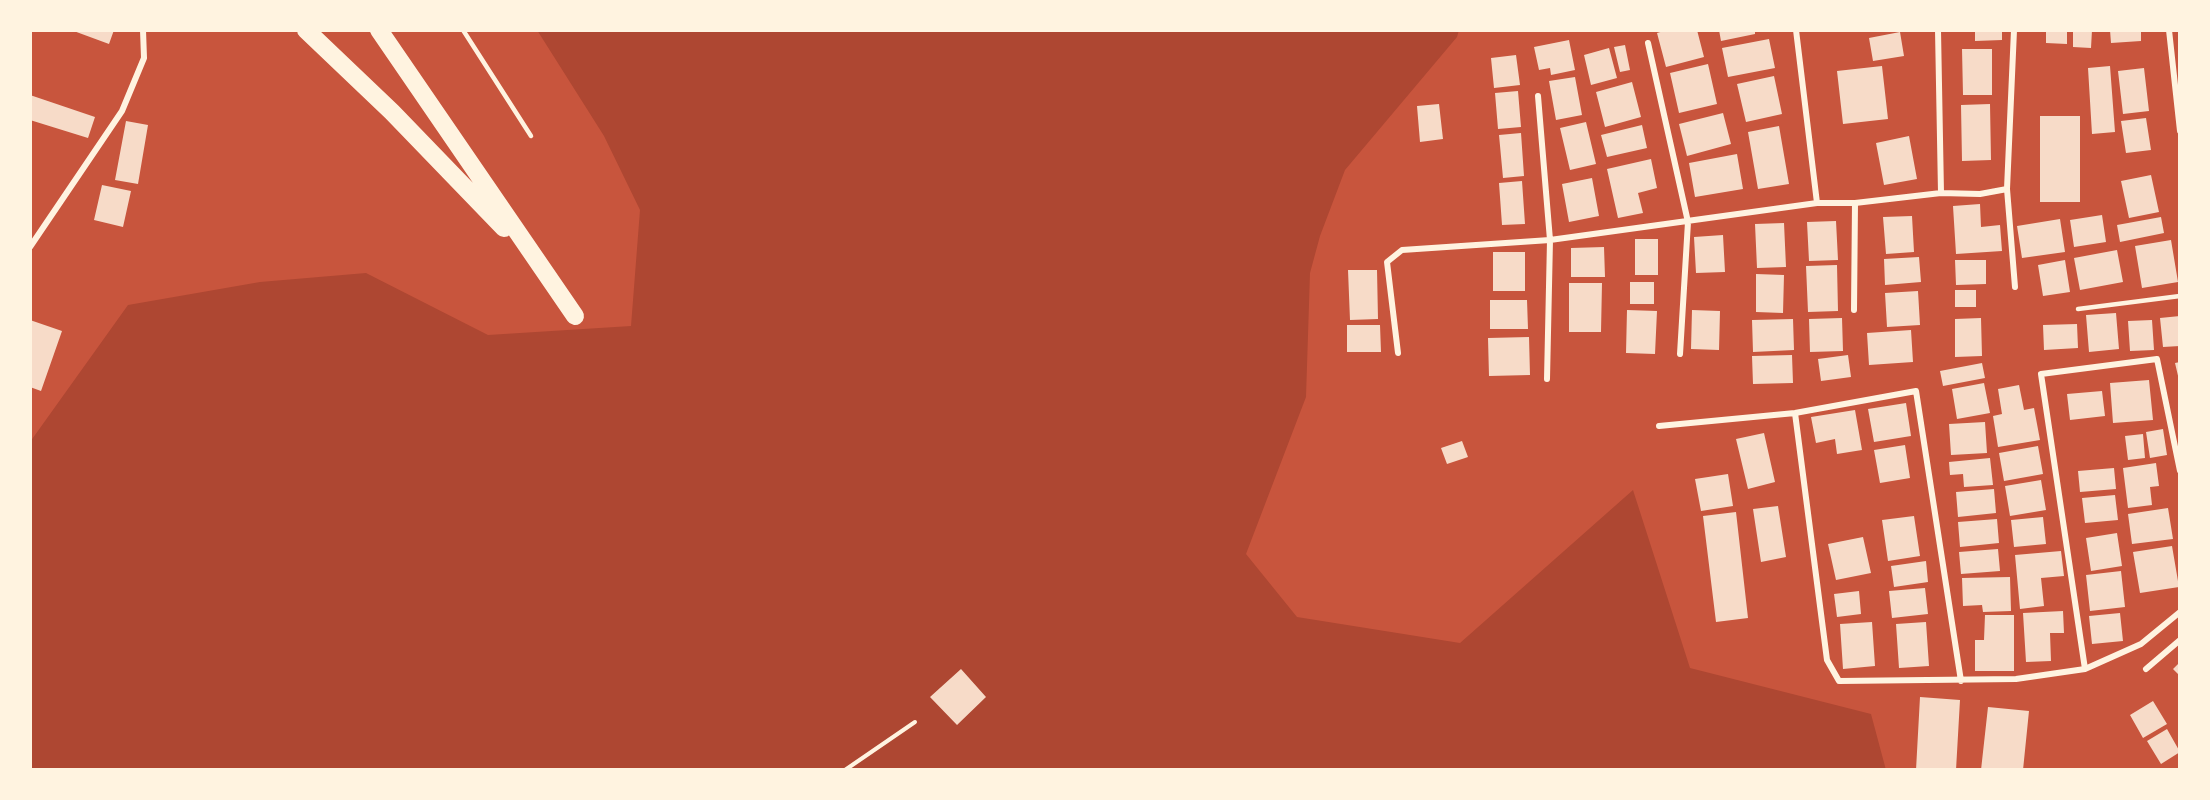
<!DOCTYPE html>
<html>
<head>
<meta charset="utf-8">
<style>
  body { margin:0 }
  #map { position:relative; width:2210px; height:800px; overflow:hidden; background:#c8553d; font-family:"Noto Sans",sans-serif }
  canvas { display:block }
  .frame { position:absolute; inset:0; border:32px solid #fff3e0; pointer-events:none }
</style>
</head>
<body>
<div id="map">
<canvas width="2210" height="800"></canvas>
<div class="frame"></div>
</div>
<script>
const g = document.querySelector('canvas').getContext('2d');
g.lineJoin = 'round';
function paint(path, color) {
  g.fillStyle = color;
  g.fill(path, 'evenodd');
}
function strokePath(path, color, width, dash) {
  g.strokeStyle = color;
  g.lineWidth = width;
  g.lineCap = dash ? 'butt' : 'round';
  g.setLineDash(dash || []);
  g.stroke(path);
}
paint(new Path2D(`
  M 537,30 L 1459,30 L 1457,37 L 1345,170 L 1320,236 L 1310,273 L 1306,397 L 1246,554 L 1297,617 L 1460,643 L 1633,490 L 1690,668 L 1871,714 L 1886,770 L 30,770 L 30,442 L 128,305 L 260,282 L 366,273 L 488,335 L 631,326 L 640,210 L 604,136 Z`), '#ae4732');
paint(new Path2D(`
  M 71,30 L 114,30 L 109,44 Z
  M 1667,30 L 1697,30 L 1704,57 L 1666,67 L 1657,33 Z
  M 1719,30 L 1755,30 L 1755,34 L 1721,41 Z
  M 1975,30 L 2002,30 L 2002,40 L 1975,41 Z
  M 2046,30 L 2067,30 L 2067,44 L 2046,43 Z
  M 2073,30 L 2092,30 L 2091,48 L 2073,47 Z
  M 2110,30 L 2141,30 L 2141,41 L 2111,43 Z
  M 1900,32 L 1904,56 L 1873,61 L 1869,38 Z
  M 1769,39 L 1775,68 L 1728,77 L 1722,48 Z
  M 1569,40 L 1575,70 L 1551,75 L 1550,68 L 1539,70 L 1534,47 Z
  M 1625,45 L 1630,70 L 1620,72 L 1614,47 Z
  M 1609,48 L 1617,78 L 1591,85 L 1584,55 Z
  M 1962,49 L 1992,49 L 1992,95 L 1963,95 Z
  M 1516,55 L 1520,85 L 1494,88 L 1491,58 Z
  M 1708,64 L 1717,104 L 1679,113 L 1670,73 Z
  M 1882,66 L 1888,119 L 1843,124 L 1837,71 Z
  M 2110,66 L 2115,132 L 2092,134 L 2088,68 Z
  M 2144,68 L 2149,111 L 2123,114 L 2118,71 Z
  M 1774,76 L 1782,114 L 1746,122 L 1737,84 Z
  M 1575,77 L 1582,115 L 1556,120 L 1549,81 Z
  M 1632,82 L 1641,117 L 1605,127 L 1596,92 Z
  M 1518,91 L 1521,127 L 1498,129 L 1495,93 Z
  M 30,95 L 95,117 L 88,138 L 30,120 Z
  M 1439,104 L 1443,139 L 1420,142 L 1417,106 Z
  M 1990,104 L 1991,160 L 1962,161 L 1961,105 Z
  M 1723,113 L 1731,144 L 1687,156 L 1679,124 Z
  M 2040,116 L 2080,116 L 2080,202 L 2040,202 Z
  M 2146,118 L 2151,150 L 2126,153 L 2121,121 Z
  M 126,121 L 148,125 L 138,184 L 115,180 Z
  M 1586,122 L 1596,164 L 1570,170 L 1560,128 Z
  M 1642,125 L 1647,148 L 1607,157 L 1601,135 Z
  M 1779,126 L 1789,184 L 1758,189 L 1748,132 Z
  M 1521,133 L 1524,176 L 1503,178 L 1499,135 Z
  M 1909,136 L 1917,179 L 1884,185 L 1876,143 Z
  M 1737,154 L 1743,189 L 1695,197 L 1689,163 Z
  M 1651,159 L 1657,188 L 1638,193 L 1643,213 L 1618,218 L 1607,169 Z
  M 2151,175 L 2159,212 L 2129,218 L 2121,181 Z
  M 1592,178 L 1599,216 L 1569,222 L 1562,184 Z
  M 1522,181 L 1525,224 L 1502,225 L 1499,183 Z
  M 102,185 L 131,191 L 123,227 L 94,220 Z
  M 1980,204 L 1981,227 L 2000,225 L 2002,251 L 1956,254 L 1953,206 Z
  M 2102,215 L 2106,242 L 2074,247 L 2070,220 Z
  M 1912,216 L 1914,252 L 1886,254 L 1883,217 Z
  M 2161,217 L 2164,233 L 2120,242 L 2117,225 Z
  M 2060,219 L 2065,252 L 2022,258 L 2017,226 Z
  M 1836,221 L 1838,260 L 1809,261 L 1807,222 Z
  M 1784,223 L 1786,267 L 1757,268 L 1755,224 Z
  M 1723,235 L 1725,272 L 1696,273 L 1694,237 Z
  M 1635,239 L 1658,239 L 1658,275 L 1635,275 Z
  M 2171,240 L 2178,282 L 2142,288 L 2135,246 Z
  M 1604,247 L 1605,277 L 1571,277 L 1571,248 Z
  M 2117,250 L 2123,282 L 2080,290 L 2074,258 Z
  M 1493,252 L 1525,252 L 1525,291 L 1493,291 Z
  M 1919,257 L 1921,282 L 1885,285 L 1884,259 Z
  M 1955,260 L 1986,260 L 1986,284 L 1956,285 Z
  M 2065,260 L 2070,292 L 2043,296 L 2038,265 Z
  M 1837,265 L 1838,311 L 1808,312 L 1806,266 Z
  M 1348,270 L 1377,270 L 1378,319 L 1350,320 Z
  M 1756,274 L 1784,275 L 1783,313 L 1756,312 Z
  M 1630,282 L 1654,282 L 1654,304 L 1630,304 Z
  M 1569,283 L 1602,283 L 1601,332 L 1569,332 Z
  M 1955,290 L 1976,290 L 1976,307 L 1955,307 Z
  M 1918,291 L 1920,325 L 1887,327 L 1885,293 Z
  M 1490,300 L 1527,300 L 1528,329 L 1490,329 Z
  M 1627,310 L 1657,311 L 1655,354 L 1626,353 Z
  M 1692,310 L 1720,311 L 1719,350 L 1691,349 Z
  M 2116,313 L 2119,349 L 2089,352 L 2086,315 Z
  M 2180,316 L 2180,346 L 2163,347 L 2160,318 Z
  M 1842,318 L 1843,351 L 1810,352 L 1809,319 Z
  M 1981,318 L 1982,356 L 1955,357 L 1955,319 Z
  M 1793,319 L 1794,350 L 1753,352 L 1752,320 Z
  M 30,320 L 62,331 L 41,391 L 30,387 Z
  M 2152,320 L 2154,350 L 2130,351 L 2128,321 Z
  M 2077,324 L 2078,348 L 2044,350 L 2043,325 Z
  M 1347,325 L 1380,325 L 1381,352 L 1347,352 Z
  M 1911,330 L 1913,362 L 1869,365 L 1867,333 Z
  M 1529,337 L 1530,375 L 1489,376 L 1488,338 Z
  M 1792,355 L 1793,383 L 1753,384 L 1752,356 Z
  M 1848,355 L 1851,377 L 1821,381 L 1818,359 Z
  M 2180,362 L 2180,380 L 2179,380 L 2175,363 Z
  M 1982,363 L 1985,378 L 1943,386 L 1940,371 Z
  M 2149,380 L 2153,420 L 2113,423 L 2110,383 Z
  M 1984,383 L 1990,413 L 1957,419 L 1952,389 Z
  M 2019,385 L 2024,410 L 2034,408 L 2040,440 L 1998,447 L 1993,416 L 2002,414 L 1998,389 Z
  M 2102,391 L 2105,416 L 2070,420 L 2067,394 Z
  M 1906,403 L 1911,436 L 1874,442 L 1868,409 Z
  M 1855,410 L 1862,450 L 1837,454 L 1835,439 L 1816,443 L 1811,417 Z
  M 1985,422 L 1987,453 L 1951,455 L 1949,424 Z
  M 2163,429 L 2167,455 L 2150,458 L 2146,432 Z
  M 1764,433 L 1775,482 L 1748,489 L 1736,439 Z
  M 2143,434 L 2145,458 L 2128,460 L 2125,436 Z
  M 1462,441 L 1468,457 L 1447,464 L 1441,448 Z
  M 1905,445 L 1910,478 L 1880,483 L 1874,450 Z
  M 2038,446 L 2043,474 L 2004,481 L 1999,453 Z
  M 1990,458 L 1993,485 L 1964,487 L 1963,474 L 1950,475 L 1949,462 Z
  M 2156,463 L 2159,486 L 2150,487 L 2152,505 L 2128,508 L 2123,468 Z
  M 2114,468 L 2116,489 L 2080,492 L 2078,471 Z
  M 1728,474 L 1733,506 L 1701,511 L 1695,479 Z
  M 2041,480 L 2046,510 L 2010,516 L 2005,486 Z
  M 1994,489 L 1996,513 L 1958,517 L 1956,492 Z
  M 2115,495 L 2118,520 L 2085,523 L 2082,498 Z
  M 1778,506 L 1786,557 L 1761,562 L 1753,509 Z
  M 2168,508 L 2173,539 L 2132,544 L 2128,514 Z
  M 1736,512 L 1748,618 L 1716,622 L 1703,516 Z
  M 1914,516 L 1920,556 L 1888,561 L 1882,520 Z
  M 2043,517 L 2046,544 L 2014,547 L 2011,520 Z
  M 1997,519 L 1999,543 L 1960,547 L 1958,522 Z
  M 2117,533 L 2122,566 L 2091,571 L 2086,538 Z
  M 1863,537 L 1871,573 L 1836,580 L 1828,544 Z
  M 2172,546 L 2179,587 L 2140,593 L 2133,552 Z
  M 1998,549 L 2000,571 L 1961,574 L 1959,552 Z
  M 2061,551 L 2064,576 L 2041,578 L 2044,606 L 2020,609 L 2015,555 Z
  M 1926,561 L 1928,582 L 1894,587 L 1891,566 Z
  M 2121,571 L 2125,607 L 2090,611 L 2086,575 Z
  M 2010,577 L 2011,611 L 1983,612 L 1982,605 L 1963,606 L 1962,578 Z
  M 1925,588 L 1928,614 L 1892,618 L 1889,591 Z
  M 1859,591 L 1861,614 L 1837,617 L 1834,594 Z
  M 2063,611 L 2064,633 L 2050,633 L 2051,661 L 2026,662 L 2023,613 Z
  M 2120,613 L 2123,641 L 2092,644 L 2089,616 Z
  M 1985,615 L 2014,615 L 2014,671 L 1975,671 L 1975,640 L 1984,640 Z
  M 1872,622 L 1875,666 L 1843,669 L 1840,624 Z
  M 1926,622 L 1929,666 L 1899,668 L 1896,624 Z
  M 2180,662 L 2180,676 L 2173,669 Z
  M 961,669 L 986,697 L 957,725 L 930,697 Z
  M 1920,697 L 1960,700 L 1956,770 L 1916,770 Z
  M 2153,701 L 2167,724 L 2143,738 L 2130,715 Z
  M 1988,707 L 2029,711 L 2023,770 L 1981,770 Z
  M 2167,729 L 2180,752 L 2161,764 L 2147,741 Z`), '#f7dbc8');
strokePath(new Path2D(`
  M 845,770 L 915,722`), '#fff3e0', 4);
strokePath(new Path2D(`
  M 463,30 L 531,136
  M 2078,309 L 2180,296`), '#fff3e0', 4.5);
strokePath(new Path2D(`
  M 1796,30 L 1817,203
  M 1938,30 L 1941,193
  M 2014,30 L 2007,189 L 2015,287
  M 2169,30 L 2180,131
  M 1648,43 L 1688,222 L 1680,354
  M 1538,96 L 1550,240 L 1547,379
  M 30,247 L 122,111 L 144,58 L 143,30
  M 1854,310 L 1855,203
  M 1398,353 L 1387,262 L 1402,250 L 1550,240 L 1817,203 L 1855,203 L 1941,193 L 1980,194 L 2007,189
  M 1795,413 L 1827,660 L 1839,681 L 2016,679 L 2085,669 L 2141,644 L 2180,612
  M 1659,426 L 1795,413 L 1916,391 L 1961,681
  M 2085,669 L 2041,374 L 2157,359 L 2180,471
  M 2146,669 L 2180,640`), '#fff3e0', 6);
strokePath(new Path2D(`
  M 306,30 L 392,112 L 504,228
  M 379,30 L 575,316`), '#fff3e0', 18);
</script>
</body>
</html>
